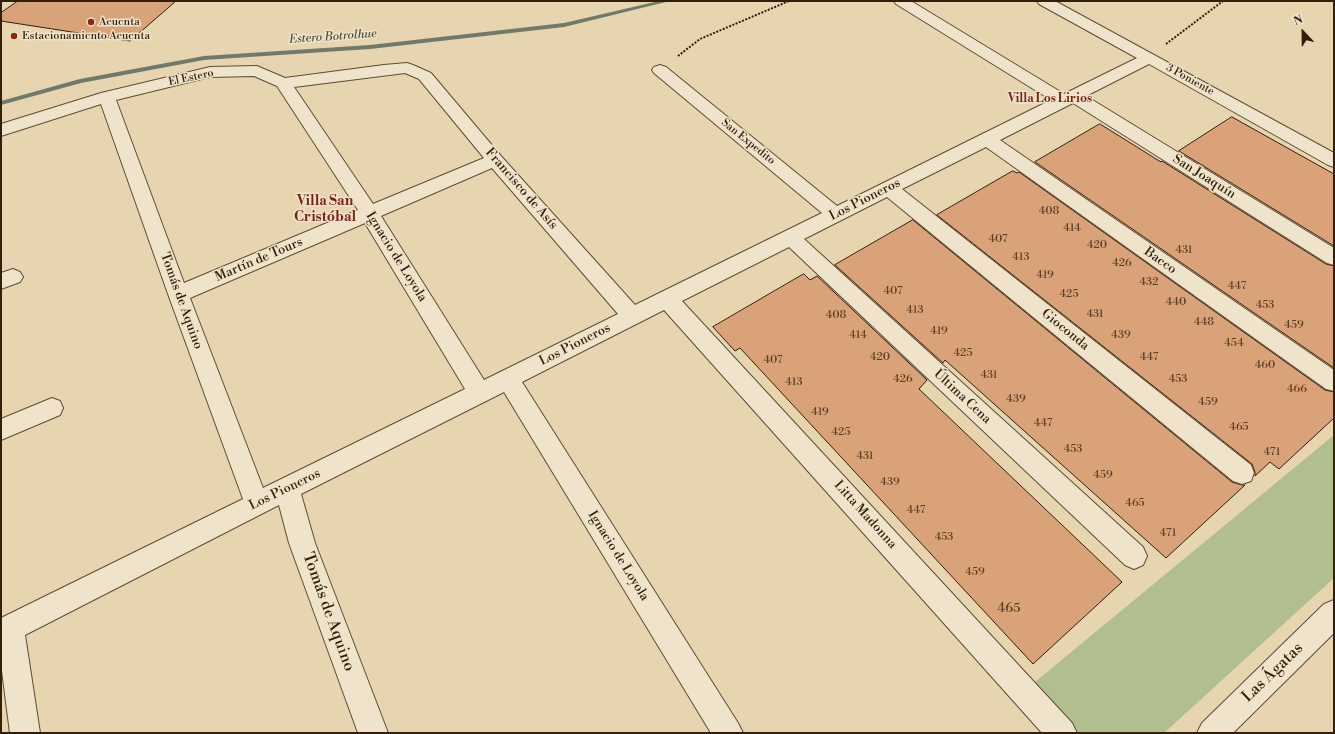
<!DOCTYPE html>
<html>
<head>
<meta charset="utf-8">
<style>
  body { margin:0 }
  #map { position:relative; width:1335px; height:734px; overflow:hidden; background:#e6d5af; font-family:"Libre Bodoni",serif }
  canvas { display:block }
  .frame { position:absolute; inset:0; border:2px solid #321e0b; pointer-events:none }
  .north { position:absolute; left:1283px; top:12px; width:40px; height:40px; -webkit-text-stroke:3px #efe4cb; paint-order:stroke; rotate:338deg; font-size:11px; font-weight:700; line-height:16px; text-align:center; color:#321e0b }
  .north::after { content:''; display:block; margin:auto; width:14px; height:18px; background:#321e0b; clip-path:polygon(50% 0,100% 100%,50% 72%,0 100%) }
</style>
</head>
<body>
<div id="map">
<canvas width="1335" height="734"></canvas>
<div class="frame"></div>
<div class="north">N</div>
</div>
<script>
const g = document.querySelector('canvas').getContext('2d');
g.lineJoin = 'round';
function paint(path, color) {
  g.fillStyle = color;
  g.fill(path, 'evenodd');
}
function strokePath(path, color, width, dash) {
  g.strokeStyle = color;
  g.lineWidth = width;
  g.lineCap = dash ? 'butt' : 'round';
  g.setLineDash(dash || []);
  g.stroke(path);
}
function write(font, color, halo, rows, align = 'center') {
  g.font = font + ' "Libre Bodoni",serif';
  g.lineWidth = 3;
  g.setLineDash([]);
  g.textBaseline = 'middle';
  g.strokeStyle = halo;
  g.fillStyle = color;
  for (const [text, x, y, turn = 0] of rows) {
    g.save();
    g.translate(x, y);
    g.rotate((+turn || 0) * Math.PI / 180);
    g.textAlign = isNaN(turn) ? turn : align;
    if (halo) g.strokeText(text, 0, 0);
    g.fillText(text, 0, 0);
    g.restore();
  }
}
paint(new Path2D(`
  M 1334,435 L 1334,578 L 1164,733 L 1079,733 L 1035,682 Z`), '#b1be8e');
paint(new Path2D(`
  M 659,1 L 670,1 L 564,27 L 370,49 L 204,60 L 81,83 L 1,105 L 1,101 L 80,79 L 204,56 L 370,45 L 564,23 Z`), '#6e7b6a');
const building = new Path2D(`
  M 18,1 L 176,1 L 130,41 L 1,21 L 1,13 Z
  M 1232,117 L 1334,174 L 1334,246 L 1179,151 Z
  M 1100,124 L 1161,162 L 1162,161 L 1326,264 L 1334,266 L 1334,368 L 1035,162 Z
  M 1013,171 L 1017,173 L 1019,172 L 1325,390 L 1334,392 L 1334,418 L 1279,469 L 1270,462 L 1255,476 L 1255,472 L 1252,464 L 937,215 Z
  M 913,220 L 1232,482 L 1242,485 L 1245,485 L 1166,558 L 945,360 L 943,363 L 835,265 Z
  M 804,274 L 810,280 L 817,276 L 927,380 L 919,389 L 1122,582 L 1033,664 L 740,348 L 735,351 L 713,327 Z`);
paint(building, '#d9a278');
strokePath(building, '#321e0b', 1);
const minor = new Path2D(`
  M 894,1 L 911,1 L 1064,94 L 1137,58 L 1039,4 L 1037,1 L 1055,1 L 1334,153 L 1334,167 L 1328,165 L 1149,64 L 1086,96 L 1334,248 L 1334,265 L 1327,263 L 1073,103 L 1000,140 L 1334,370 L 1334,391 L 1326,389 L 986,147 L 902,189 L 1251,465 L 1254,473 L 1251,481 L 1242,484 L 1233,481 L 887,197 L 804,239 L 1143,547 L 1147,556 L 1143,565 L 1134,569 L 1125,565 L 789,247 L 682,301 L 1072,723 L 1077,733 L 1042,733 L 664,310 L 522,382 L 738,723 L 743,733 L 711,733 L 504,392 L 301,494 L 315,543 L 388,733 L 358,733 L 289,543 L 279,505 L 25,635 L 40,733 L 10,733 L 1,663 L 1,618 L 243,499 L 168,294 L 101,104 L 1,136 L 1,124 L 101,93 L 210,67 L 257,66 L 285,78 L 384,65 L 407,63 L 413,65 L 431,73 L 501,156 L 635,305 L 822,213 L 654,73 L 652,70 L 654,67 L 660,65 L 666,67 L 837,206 L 1051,100 L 896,4 ZM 405,73 L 419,79 L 484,158 L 373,204 L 294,87 ZM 254,76 L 277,86 L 358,210 L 184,283 L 116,100 L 210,77 ZM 492,168 L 618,314 L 484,380 L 381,216 ZM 365,223 L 465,389 L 263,488 L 190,298 Z
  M 13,269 L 20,272 L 23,277 L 20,282 L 1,289 L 1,273 Z
  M 52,398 L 60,401 L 63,408 L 60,415 L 1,440 L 1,419 Z
  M 1334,600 L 1334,633 L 1233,733 L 1197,733 L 1202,723 L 1324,604 Z`);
strokePath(minor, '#5f4c34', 2);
strokePath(new Path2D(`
  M 1166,44 L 1223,1
  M 678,56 L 700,39 L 789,1`), '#321e0b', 2, [2, 1.5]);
paint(minor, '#efe4cb');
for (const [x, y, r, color] of [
  [91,22,4,"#8f2418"],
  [14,36,4,"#8f2418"]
]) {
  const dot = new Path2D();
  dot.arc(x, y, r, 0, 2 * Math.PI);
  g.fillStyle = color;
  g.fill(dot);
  strokePath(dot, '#efe4cb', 1.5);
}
write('11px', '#321e0b', '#efe4cb', [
  ["Acuenta",99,22],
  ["Estacionamiento Acuenta",22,36]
], 'left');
write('11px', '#321e0b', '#efe4cb', [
  ["El Estero",191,78,-12],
  ["3 Poniente",1190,80,29],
  ["San Expedito",748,142,39]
]);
write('11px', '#5c3f26', null, [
  ["408",1049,211],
  ["414",1072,228],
  ["407",998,239],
  ["420",1097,245],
  ["431",1184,250],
  ["413",1021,257],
  ["426",1122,263],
  ["419",1045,275],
  ["432",1149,282],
  ["447",1237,286],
  ["407",893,291],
  ["425",1069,294],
  ["440",1176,302],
  ["453",1265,305],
  ["413",915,310],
  ["431",1095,314],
  ["408",836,315],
  ["448",1204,322],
  ["459",1294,325],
  ["419",939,331],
  ["414",858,335],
  ["439",1121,335],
  ["454",1234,343],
  ["425",963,353],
  ["420",880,357],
  ["447",1149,357],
  ["407",773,360],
  ["460",1265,365],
  ["431",989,375],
  ["426",903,379],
  ["453",1178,379],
  ["413",794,382],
  ["466",1297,389],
  ["439",1016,399],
  ["459",1208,402],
  ["419",820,412],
  ["447",1043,423],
  ["465",1239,427],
  ["425",841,432],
  ["453",1073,449],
  ["471",1272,452],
  ["431",865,456],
  ["459",1103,475],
  ["439",890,482],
  ["465",1135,503],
  ["447",916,510],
  ["471",1168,533],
  ["453",944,537],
  ["459",975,572]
]);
write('italic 12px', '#504c3b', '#efe4cb', [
  ["Estero Botrolhue",333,37,-4]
]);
write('bold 12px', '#7a1f14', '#efe4cb', [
  ["Villa Los Lirios",1050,99]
]);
write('13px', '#321e0b', '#efe4cb', [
  ["San Joaquín",1204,177,32],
  ["Francisco de Asís",521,189,49],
  ["Los Pioneros",865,200,-27],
  ["Ignacio de Loyola",396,257,58],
  ["Martín de Tours",259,260,-23],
  ["Bacco",1160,261,35],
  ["Tomás de Aquino",181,301,70],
  ["Gioconda",1065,330,39],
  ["Los Pioneros",575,345,-27],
  ["Última Cena",962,397,43],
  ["Los Pioneros",285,490,-26],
  ["Litta Madonna",865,515,48],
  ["Ignacio de Loyola",618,556,58]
]);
write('13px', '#5c3f26', null, [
  ["465",1009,609]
]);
write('bold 14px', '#7a1f14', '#efe4cb', [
  ["Villa San",325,202],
  ["Cristóbal",325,218]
]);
write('16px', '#321e0b', '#efe4cb', [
  ["Tomás de Aquino",328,612,70],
  ["Las Ágatas",1273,673,-44]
]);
</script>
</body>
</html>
